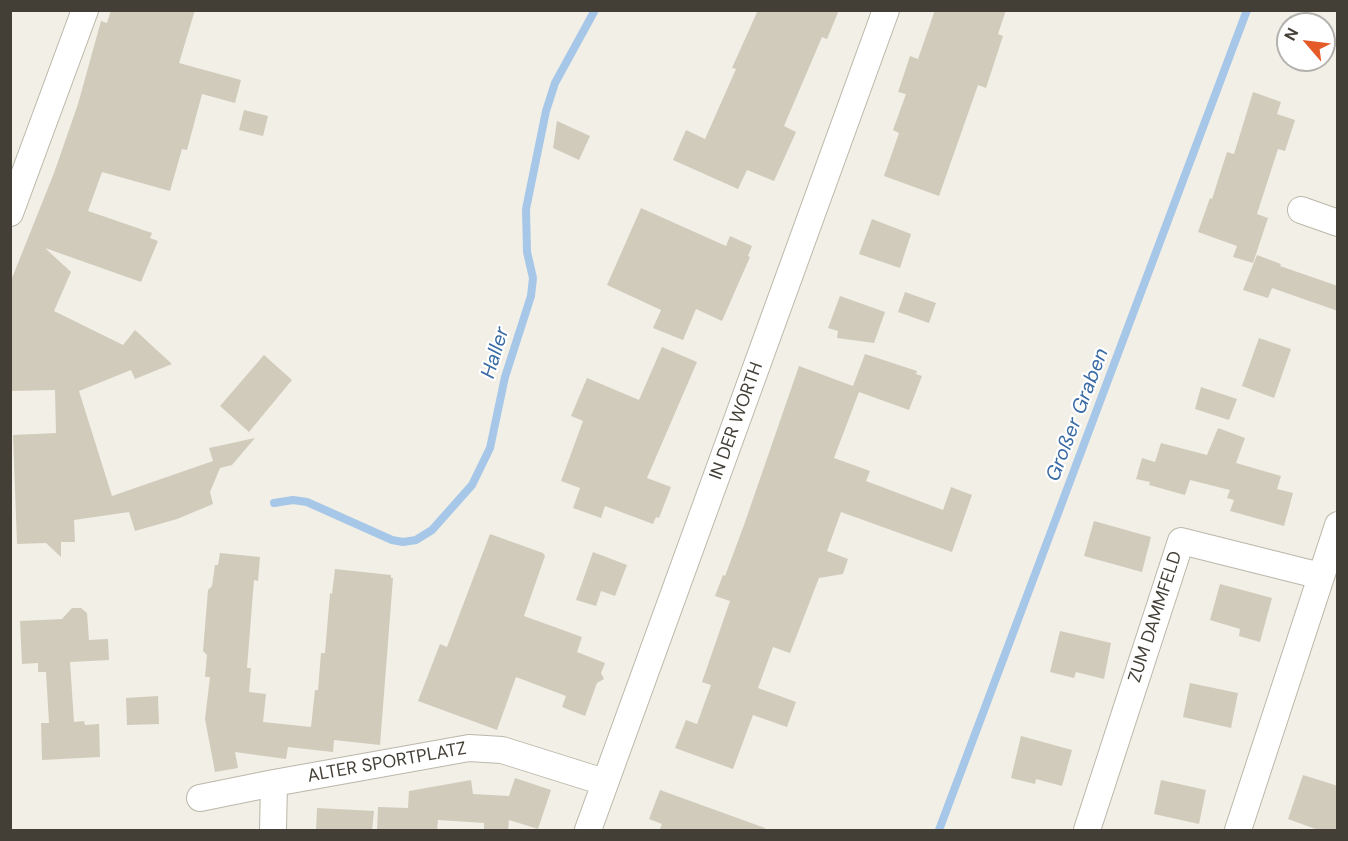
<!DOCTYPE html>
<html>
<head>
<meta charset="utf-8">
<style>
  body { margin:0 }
  #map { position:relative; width:1348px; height:841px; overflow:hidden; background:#f1efe6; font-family:"DM Sans",sans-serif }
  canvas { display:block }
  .frame { position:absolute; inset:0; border:12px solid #433f36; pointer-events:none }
  .north { position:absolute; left:1276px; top:12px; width:60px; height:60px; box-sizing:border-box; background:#fff; border:2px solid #b4b2af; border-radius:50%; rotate:298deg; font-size:16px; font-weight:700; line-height:24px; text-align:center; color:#433f36 }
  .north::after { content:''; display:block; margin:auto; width:21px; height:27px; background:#e55a29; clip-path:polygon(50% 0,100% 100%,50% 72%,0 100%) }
</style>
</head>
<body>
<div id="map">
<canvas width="1348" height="841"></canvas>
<div class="frame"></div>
<div class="north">N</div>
</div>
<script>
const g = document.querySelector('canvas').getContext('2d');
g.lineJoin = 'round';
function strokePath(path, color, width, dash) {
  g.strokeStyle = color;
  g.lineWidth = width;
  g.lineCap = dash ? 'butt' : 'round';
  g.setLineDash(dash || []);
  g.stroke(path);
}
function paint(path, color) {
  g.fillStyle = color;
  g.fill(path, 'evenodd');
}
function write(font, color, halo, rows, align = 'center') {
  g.font = font + ' "DM Sans",sans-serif';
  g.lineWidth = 4.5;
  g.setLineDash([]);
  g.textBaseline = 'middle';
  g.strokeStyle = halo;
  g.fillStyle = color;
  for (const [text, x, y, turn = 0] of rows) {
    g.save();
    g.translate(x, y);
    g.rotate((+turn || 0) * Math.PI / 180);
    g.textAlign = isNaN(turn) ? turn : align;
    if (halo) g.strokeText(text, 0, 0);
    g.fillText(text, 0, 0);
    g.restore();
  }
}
strokePath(new Path2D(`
  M 274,503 L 293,500 L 307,502 L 392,540 L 403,542 L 416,540 L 432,530 L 472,485 L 490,448 L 505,377 L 531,296 L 533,278 L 527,252 L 526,209 L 546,111 L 555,83 L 595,10
  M 939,830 L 1247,10`), '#a7c7e8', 8);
paint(new Path2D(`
  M 111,10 L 195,10 L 179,63 L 241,80 L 235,103 L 202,94 L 187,150 L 182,149 L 170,191 L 102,172 L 88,211 L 152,233 L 150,238 L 158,241 L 141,282 L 45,248 L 71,272 L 54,311 L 123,345 L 135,330 L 172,364 L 135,379 L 131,370 L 79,391 L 112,496 L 213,461 L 209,448 L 255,438 L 232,465 L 220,468 L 210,492 L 213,504 L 177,519 L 135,531 L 129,512 L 74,520 L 75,542 L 61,542 L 61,557 L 46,543 L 17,544 L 13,435 L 56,433 L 55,390 L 10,391 L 10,283 L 54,173 L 78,104 L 101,21 L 107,23 Z
  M 758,10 L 839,10 L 827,39 L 822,37 L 784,126 L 796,132 L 774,181 L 747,170 L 738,189 L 673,160 L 686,130 L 705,139 L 736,69 L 732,68 Z
  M 935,10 L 1006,10 L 998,34 L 1003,36 L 986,88 L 978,85 L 939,196 L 884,176 L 899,133 L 893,130 L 906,94 L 898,92 L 910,56 L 918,59 Z
  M 1253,92 L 1281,102 L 1277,114 L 1295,120 L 1285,151 L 1278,149 L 1257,214 L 1268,218 L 1253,263 L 1233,257 L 1237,246 L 1198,232 L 1210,198 L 1212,199 L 1227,152 L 1234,154 Z
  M 244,110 L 268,116 L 263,136 L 239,130 Z
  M 557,121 L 590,136 L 579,160 L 553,148 Z
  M 641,208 L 726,246 L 730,236 L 752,246 L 748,256 L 750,257 L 722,321 L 696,309 L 683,340 L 653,328 L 661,310 L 607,285 Z
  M 872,219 L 911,234 L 900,268 L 859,254 Z
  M 1257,255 L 1281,264 L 1280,266 L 1338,286 L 1338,311 L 1272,288 L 1268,298 L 1243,290 Z
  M 905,292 L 936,303 L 929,323 L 898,312 Z
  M 840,296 L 885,312 L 874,343 L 837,338 L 838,331 L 828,328 Z
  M 1259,338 L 1291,349 L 1274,398 L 1242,386 Z
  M 662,347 L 697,362 L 647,478 L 671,487 L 659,518 L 656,517 L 653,524 L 605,506 L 601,518 L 573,508 L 580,488 L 561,481 L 583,421 L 571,416 L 587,378 L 639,400 Z
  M 865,354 L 917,371 L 916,374 L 922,376 L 909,410 L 859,392 L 834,458 L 870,471 L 866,481 L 943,510 L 951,487 L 972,495 L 952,552 L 841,512 L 827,551 L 848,559 L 843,574 L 819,578 L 790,653 L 773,647 L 758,688 L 796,702 L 787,727 L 753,715 L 733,769 L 675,748 L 686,720 L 697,724 L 711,685 L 702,682 L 730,601 L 715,596 L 723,575 L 725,576 L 744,525 L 799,366 L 853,386 Z
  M 264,355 L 292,380 L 249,432 L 220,406 Z
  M 1201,387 L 1237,399 L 1229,420 L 1195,409 Z
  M 1218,428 L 1245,438 L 1236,463 L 1281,476 L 1277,489 L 1293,493 L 1284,526 L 1230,511 L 1234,500 L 1227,498 L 1230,490 L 1190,480 L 1185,495 L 1149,485 L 1150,482 L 1136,479 L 1142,458 L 1155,462 L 1161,443 L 1207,455 Z
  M 1094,521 L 1151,537 L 1142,572 L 1084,556 Z
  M 490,534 L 543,553 L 545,556 L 524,616 L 582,637 L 577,652 L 605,663 L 601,673 L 604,679 L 597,683 L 585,716 L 562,707 L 566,696 L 516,677 L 497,730 L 418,701 L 440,644 L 447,647 Z
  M 593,552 L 627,565 L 615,596 L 601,591 L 596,606 L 576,600 Z
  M 220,553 L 260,557 L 258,581 L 254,580 L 247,668 L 251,668 L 249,692 L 266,694 L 263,722 L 311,727 L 315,690 L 318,690 L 321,653 L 325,653 L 330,593 L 332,594 L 335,569 L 391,575 L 391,578 L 393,578 L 380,745 L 334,740 L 333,752 L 288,747 L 286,759 L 235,752 L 238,768 L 215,772 L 205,719 L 210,677 L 205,677 L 207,655 L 203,651 L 208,590 L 212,586 L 215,565 L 218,565 Z
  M 1220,584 L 1272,598 L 1260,642 L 1239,636 L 1240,629 L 1210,620 Z
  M 72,608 L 81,608 L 87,613 L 89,640 L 108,639 L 109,660 L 70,662 L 74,722 L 84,721 L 85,725 L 99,724 L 100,757 L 42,760 L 41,723 L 49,723 L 46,672 L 38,672 L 38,663 L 22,664 L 20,621 L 62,619 Z
  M 1060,631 L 1111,643 L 1104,679 L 1076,672 L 1074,678 L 1050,672 Z
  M 1190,683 L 1238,693 L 1231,728 L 1183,717 Z
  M 158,696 L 159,724 L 127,725 L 126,698 Z
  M 1021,736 L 1072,750 L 1062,786 L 1036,779 L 1035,784 L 1011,778 Z
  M 1303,775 L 1338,786 L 1338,831 L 1321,831 L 1288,819 Z
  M 515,778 L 551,790 L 538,829 L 509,820 L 508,831 L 484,831 L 484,823 L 438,820 L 437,831 L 377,831 L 378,807 L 408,808 L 409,791 L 471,780 L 473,794 L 509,796 Z
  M 1161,780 L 1206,790 L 1199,824 L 1154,814 Z
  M 660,790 L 765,828 L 765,831 L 659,831 L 662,824 L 649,819 Z
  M 317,808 L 374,811 L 372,831 L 316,831 Z`), '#d1cbbc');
const street = new Path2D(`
  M 1301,210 L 1338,223
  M 10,213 L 85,10
  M 200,798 L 274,783
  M 273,830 L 274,783 L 469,748 L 502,750 L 604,782
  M 588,830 L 886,10
  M 1087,830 L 1181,541 L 1321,576
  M 1238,830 L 1338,525`);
strokePath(street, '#bbb7a9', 28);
strokePath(street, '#fff', 26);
write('18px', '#433f36', '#fff', [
  ["IN DER WORTH",737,421,-70],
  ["ZUM DAMMFELD",1156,617,-72],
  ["ALTER SPORTPLATZ",387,763,-10]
]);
write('italic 20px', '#3a6ba4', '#fff', [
  ["Haller",496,353,-73],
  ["Großer Graben",1078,415,-69]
]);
</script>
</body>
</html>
